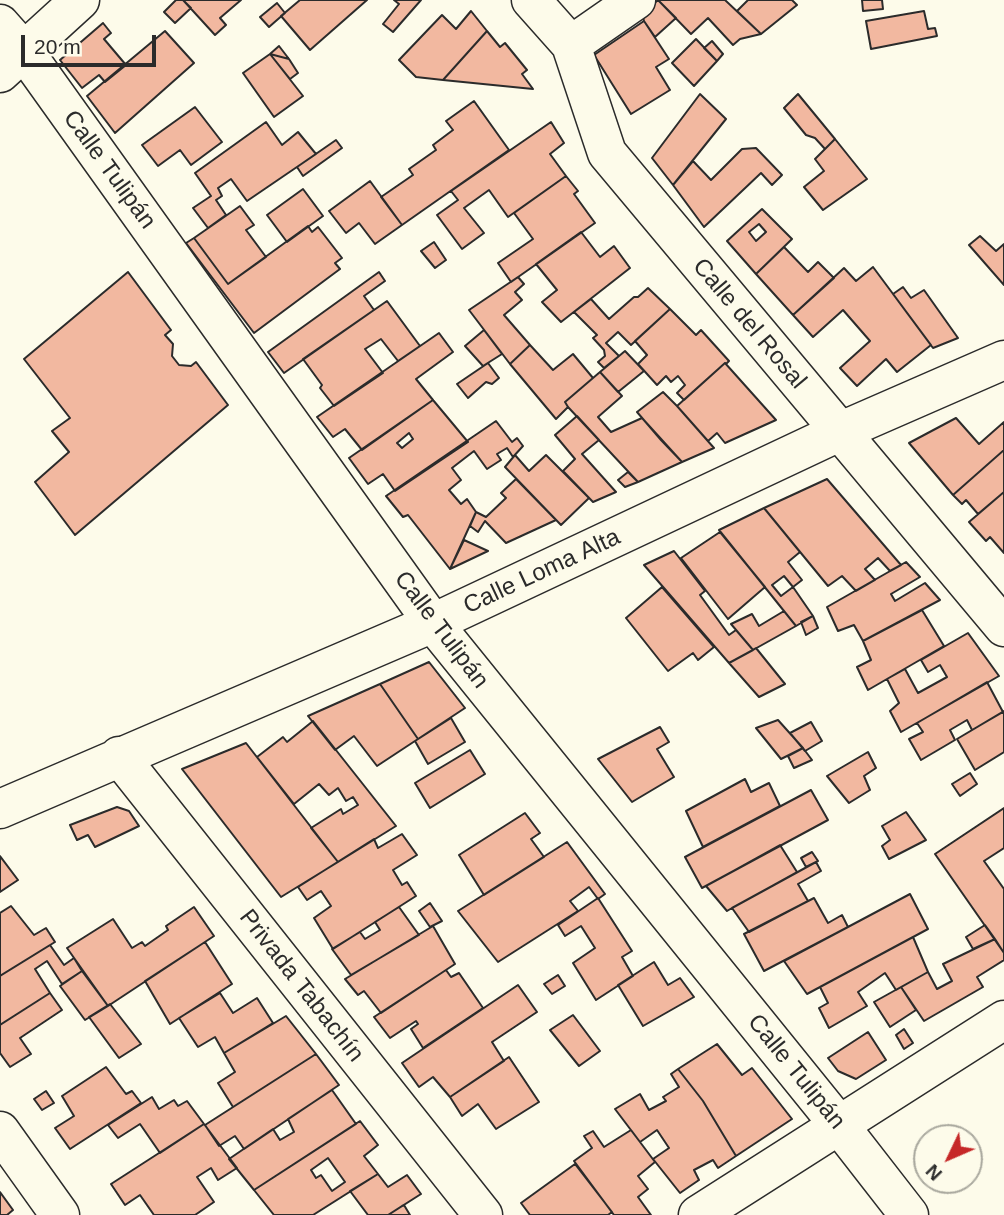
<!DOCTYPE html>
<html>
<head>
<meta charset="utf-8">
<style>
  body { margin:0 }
  #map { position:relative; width:1004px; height:1215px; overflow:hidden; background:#fdfbea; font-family:Helvetica,sans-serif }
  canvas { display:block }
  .north { position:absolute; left:913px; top:1124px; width:70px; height:70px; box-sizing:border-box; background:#fdfbea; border:2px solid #a9a89e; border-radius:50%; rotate:226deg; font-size:19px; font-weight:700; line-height:28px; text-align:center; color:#2b2b2b }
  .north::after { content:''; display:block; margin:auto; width:24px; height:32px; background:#c62828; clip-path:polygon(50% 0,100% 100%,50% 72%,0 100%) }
  .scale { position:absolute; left:21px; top:35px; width:135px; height:32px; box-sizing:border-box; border:4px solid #2b2b2b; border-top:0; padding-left:9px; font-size:21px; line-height:24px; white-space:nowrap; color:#2b2b2b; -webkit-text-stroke:5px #fdfbea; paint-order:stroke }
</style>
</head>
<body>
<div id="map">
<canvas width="1004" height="1215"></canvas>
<div class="north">N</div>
<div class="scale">20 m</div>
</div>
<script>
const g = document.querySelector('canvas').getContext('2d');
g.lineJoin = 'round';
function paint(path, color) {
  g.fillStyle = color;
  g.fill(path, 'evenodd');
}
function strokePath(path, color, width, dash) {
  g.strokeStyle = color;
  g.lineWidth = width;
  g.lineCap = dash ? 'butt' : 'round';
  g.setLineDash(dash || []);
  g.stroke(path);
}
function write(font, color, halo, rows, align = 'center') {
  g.font = font + ' Helvetica,sans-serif';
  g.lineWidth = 5;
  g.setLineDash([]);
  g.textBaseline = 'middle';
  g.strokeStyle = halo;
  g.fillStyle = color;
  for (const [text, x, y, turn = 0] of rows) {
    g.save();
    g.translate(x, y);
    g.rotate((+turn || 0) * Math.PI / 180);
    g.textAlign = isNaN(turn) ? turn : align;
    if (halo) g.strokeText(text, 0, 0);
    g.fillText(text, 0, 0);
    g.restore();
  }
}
const building = new Path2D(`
  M 176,0 L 183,0 L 191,8 L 175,23 L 164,12 Z
  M 183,0 L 241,0 L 220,18 L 226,25 L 215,35 Z
  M 300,0 L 367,0 L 310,50 L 281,16 Z
  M 394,0 L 421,0 L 393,32 L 383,24 L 399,4 Z
  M 658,0 L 676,18 L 655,37 L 644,21 L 642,14 Z
  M 658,0 L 725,0 L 761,34 L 740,39 L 733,45 L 708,18 L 691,34 Z
  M 748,0 L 792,0 L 797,5 L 761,34 L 737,11 Z
  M 862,0 L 882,0 L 883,9 L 863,11 Z
  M 277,3 L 285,13 L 269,27 L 260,17 Z
  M 471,11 L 487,31 L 443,80 L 416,77 L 399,60 L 442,15 L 456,29 Z
  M 924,11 L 928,29 L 935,28 L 937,36 L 871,49 L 866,21 Z
  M 644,21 L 669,59 L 656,67 L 670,90 L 631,114 L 594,55 Z
  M 103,23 L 111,33 L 104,39 L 126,65 L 105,82 L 99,75 L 82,88 L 60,60 Z
  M 165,31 L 194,63 L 115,133 L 87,96 Z
  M 487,31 L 500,47 L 505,43 L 527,70 L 522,74 L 533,89 L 443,80 Z
  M 696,39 L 717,61 L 694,86 L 672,63 Z
  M 712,41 L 723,54 L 717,61 L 704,48 Z
  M 279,46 L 289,59 L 270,54 Z
  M 270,54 L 303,96 L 274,117 L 243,73 Z
  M 270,54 L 289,59 L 298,73 L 290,79 Z
  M 700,94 L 726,119 L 673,185 L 652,158 Z
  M 798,94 L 835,139 L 825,149 L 815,138 L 806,135 L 784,108 Z
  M 474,101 L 509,150 L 402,225 L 381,197 L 413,175 L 409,169 L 436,150 L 433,145 L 453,130 L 446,121 Z
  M 195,107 L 222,142 L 191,165 L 180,150 L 158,166 L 142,145 Z
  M 266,122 L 282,145 L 298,132 L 316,154 L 247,201 L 231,179 L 218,188 L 222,196 L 216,200 L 226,215 L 208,228 L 193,208 L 211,196 L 195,173 Z
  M 551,122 L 564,143 L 550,154 L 566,176 L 508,217 L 489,190 L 464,208 L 484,233 L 462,249 L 437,215 L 458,200 L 451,191 Z
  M 835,139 L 867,179 L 823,210 L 804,187 L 824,171 L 815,159 Z
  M 336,140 L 342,148 L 303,176 L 297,167 Z
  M 756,148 L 782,175 L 772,185 L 761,173 L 704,227 L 673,185 L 693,161 L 711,180 L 742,149 Z
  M 566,176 L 578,191 L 574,194 L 595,223 L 511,282 L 498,263 L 533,239 L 514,213 Z
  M 370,181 L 402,225 L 375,244 L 359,223 L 346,233 L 329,211 Z
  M 303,189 L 323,216 L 287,242 L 267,215 Z
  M 240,206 L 254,225 L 246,230 L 266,257 L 228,284 L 194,238 Z
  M 762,209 L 792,239 L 756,274 L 727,241 ZM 759,224 L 766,232 L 756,241 L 749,232 Z
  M 308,226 L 312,232 L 318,227 L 342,258 L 335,263 L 340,269 L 254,333 L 186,243 L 194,238 L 228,284 Z
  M 581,232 L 600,257 L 614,246 L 630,268 L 561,322 L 542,302 L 557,290 L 536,264 Z
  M 980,236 L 996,251 L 1004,244 L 1004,285 L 969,245 Z
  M 434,242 L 446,260 L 435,268 L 421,251 Z
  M 784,247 L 808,272 L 818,262 L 834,278 L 793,315 L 756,274 Z
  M 873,267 L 931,345 L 897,372 L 886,359 L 857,386 L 840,368 L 870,341 L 843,310 L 813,337 L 793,315 L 844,268 L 856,281 Z
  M 128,272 L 171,330 L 165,335 L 173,344 L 172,356 L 179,365 L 191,366 L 196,362 L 228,405 L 75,535 L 35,482 L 69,452 L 52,431 L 70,418 L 24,359 Z
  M 379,272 L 385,281 L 364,296 L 374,310 L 284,373 L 268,352 Z
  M 518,277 L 524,284 L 515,292 L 522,300 L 504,315 L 530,345 L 510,364 L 469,310 Z
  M 903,287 L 911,298 L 924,290 L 958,338 L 933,348 L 893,294 Z
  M 648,288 L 670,309 L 631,345 L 618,332 L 606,343 L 619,356 L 604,368 L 598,362 L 605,356 L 604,350 L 593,338 L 597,335 L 574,312 L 591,299 L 609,319 L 634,297 L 638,297 Z
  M 387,301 L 420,346 L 398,361 L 381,339 L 365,349 L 383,373 L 334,406 L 320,388 L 322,385 L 303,359 Z
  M 670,309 L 696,335 L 701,330 L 729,361 L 726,364 L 725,363 L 684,400 L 677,393 L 685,385 L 678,376 L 671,382 L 666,376 L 657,385 L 638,364 L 647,355 L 635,341 Z
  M 484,330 L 502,354 L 483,366 L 465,346 Z
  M 439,333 L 453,352 L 416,379 L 433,400 L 362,450 L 345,429 L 333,437 L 317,417 Z
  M 530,345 L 553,370 L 573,354 L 593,378 L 565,402 L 568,407 L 556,419 L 510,364 Z
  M 625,351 L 644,371 L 618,392 L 600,372 Z
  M 488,363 L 499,378 L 492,384 L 486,382 L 468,398 L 457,384 Z
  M 725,363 L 776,420 L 725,443 L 717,433 L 708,441 L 677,406 Z
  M 600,372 L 622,396 L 598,417 L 611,432 L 642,418 L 682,462 L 638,482 L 568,407 L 565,402 Z
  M 663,392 L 677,406 L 714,448 L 682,462 L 661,440 L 637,412 Z
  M 433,400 L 468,442 L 395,491 L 383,474 L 368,484 L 349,458 ZM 409,433 L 413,439 L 402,448 L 397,443 Z
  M 577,416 L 599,440 L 582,454 L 616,492 L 593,502 L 563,471 L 575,459 L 555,435 Z
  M 956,418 L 979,444 L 1004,422 L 1004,450 L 953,495 L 909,443 Z
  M 496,421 L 512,442 L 517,438 L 523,446 L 513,457 L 507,448 L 497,454 L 501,460 L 487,469 L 474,451 L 452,468 L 461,480 L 449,490 L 461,504 L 467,499 L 476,512 L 450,569 L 408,515 L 403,517 L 386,496 Z
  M 1004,450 L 1004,492 L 978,514 L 966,500 L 962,504 L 953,495 Z
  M 515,455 L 529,471 L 546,455 L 589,498 L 561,525 L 505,467 Z
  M 628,472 L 638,482 L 625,487 L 618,480 Z
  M 516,479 L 556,520 L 506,543 L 485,521 L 478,532 L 470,526 L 476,512 L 486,517 L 506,498 L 501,493 Z
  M 827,479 L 901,565 L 890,571 L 878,558 L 865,569 L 875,580 L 856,591 L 842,576 L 828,586 L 764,508 Z
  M 1004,492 L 1004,553 L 990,537 L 986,541 L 969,522 Z
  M 764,508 L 800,552 L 788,562 L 802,580 L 793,587 L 813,616 L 796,626 L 719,530 ZM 784,576 L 793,587 L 781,596 L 772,585 Z
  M 720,532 L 765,587 L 728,619 L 681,558 Z
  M 464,540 L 488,551 L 450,569 Z
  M 674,551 L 705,591 L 700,595 L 729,635 L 736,630 L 753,650 L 729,663 L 644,565 Z
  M 906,562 L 920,577 L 891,594 L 895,601 L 925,583 L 940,600 L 863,641 L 854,625 L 838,631 L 827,607 Z
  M 662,587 L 714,647 L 698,660 L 693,653 L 668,671 L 626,618 Z
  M 922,610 L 944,646 L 868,690 L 857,667 L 871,660 L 863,641 Z
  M 784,611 L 796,626 L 753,650 L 731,624 L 752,614 L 759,626 Z
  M 813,616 L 818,628 L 806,635 L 801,622 Z
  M 968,633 L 999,676 L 901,732 L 890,711 L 899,703 L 887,679 L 905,669 L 918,693 L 947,677 L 940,665 L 928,672 L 921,660 Z
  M 756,648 L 785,684 L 759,697 L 729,663 Z
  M 429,662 L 465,708 L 418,739 L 380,684 Z
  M 987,682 L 1003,712 L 972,730 L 967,720 L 950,730 L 955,740 L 921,760 L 909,739 L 923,732 L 917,723 Z
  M 380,684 L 418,739 L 377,766 L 354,736 L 335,750 L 308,716 Z
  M 1004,711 L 1004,752 L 975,770 L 957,739 Z
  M 451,718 L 465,742 L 428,764 L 415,741 Z
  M 778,720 L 803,748 L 781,759 L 756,728 Z
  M 313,721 L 396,826 L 338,862 L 311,828 L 341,809 L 343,814 L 358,805 L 353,797 L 346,801 L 338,788 L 329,795 L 319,784 L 294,804 L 257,757 L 283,737 L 287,742 Z
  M 811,722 L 822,741 L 805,751 L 790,733 Z
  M 660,727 L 669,742 L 657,749 L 674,777 L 632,802 L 598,759 Z
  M 246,743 L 338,862 L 281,897 L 182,769 Z
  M 803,748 L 812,760 L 794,768 L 788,756 Z
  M 470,750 L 485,774 L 430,808 L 415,783 Z
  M 868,752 L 876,768 L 864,776 L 870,790 L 849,803 L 827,776 Z
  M 970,773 L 977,784 L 960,796 L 952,784 Z
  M 745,779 L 751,792 L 769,783 L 780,806 L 703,847 L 686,811 Z
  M 811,790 L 828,820 L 702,888 L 685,857 Z
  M 117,807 L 129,811 L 139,826 L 95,847 L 88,835 L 77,840 L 70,825 Z
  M 1004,808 L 1004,848 L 984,861 L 1004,889 L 1004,953 L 935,854 Z
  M 906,812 L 926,840 L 889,859 L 882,846 L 890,840 L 882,826 Z
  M 525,813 L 540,833 L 531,839 L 544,857 L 484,895 L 459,855 Z
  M 402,834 L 417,855 L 393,870 L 402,885 L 407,882 L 416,896 L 333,949 L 314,918 L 331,906 L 321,891 L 307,900 L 298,887 L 374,839 L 378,848 Z
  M 567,842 L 605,894 L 598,899 L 589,887 L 570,901 L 578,911 L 498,962 L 458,911 Z
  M 780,845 L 797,872 L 732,908 L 727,911 L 706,886 Z
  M 812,852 L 818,861 L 806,867 L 801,858 Z
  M 0,856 L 18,880 L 0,892 Z
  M 816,862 L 821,871 L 798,884 L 808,901 L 749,932 L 732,908 Z
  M 910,894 L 928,929 L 807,994 L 784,961 Z
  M 598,898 L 632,951 L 622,957 L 633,976 L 596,1000 L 573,963 L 595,948 L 581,926 L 565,936 L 558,925 Z
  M 814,898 L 828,923 L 842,915 L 848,927 L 764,971 L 744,934 Z
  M 430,903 L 442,921 L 430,927 L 419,911 Z
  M 11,906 L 34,935 L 46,928 L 55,942 L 0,976 L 0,913 Z
  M 194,907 L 214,936 L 108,1006 L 67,948 L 113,919 L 132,948 L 142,942 L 145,946 L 168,930 L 166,926 Z
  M 399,907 L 419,935 L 351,975 L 332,949 L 360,932 L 365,939 L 380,930 L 375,922 Z
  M 985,925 L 995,939 L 973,949 L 966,937 Z
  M 433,926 L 455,964 L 381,1013 L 364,991 L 358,995 L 345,979 Z
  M 913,937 L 928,972 L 896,990 L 885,973 L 858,992 L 867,1006 L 829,1028 L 819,1008 L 828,1003 L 820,987 Z
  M 995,939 L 1004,953 L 1004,960 L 977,977 L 983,987 L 924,1021 L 901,987 L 928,972 L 937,989 L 952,981 L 943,964 Z
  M 205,942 L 232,984 L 170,1024 L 145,981 Z
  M 50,945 L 64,965 L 74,958 L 82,971 L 62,984 L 47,961 L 35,969 L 50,993 L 0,1025 L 0,976 Z
  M 654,962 L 668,985 L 680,978 L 694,997 L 643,1026 L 618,985 Z
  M 446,970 L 451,977 L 459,973 L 483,1008 L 423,1048 L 411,1029 L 418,1024 L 416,1021 L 390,1038 L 374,1017 Z
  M 82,971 L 108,1006 L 85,1020 L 60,986 Z
  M 558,975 L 565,986 L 552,994 L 544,984 Z
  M 518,985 L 537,1012 L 492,1042 L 504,1061 L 450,1097 L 433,1077 L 419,1087 L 402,1063 Z
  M 901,987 L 916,1010 L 890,1027 L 874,1002 Z
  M 50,993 L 62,1010 L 20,1038 L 31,1054 L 10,1067 L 0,1053 L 0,1025 Z
  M 220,993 L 233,1013 L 257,998 L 273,1023 L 224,1053 L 215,1037 L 198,1047 L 179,1018 Z
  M 110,1004 L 141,1044 L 119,1058 L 89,1017 Z
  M 573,1015 L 600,1051 L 579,1066 L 550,1030 Z
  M 286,1016 L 316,1054 L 233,1107 L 218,1083 L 235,1072 L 224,1053 Z
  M 904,1029 L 913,1043 L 904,1049 L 896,1035 Z
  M 868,1032 L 886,1060 L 856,1079 L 838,1071 L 828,1058 Z
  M 717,1044 L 742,1075 L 752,1068 L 792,1119 L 736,1156 L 703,1101 L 678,1069 Z
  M 316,1054 L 339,1085 L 244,1149 L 235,1136 L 219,1146 L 205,1125 Z
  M 509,1057 L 539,1102 L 496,1129 L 478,1104 L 462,1116 L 450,1097 Z
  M 106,1067 L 126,1094 L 132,1091 L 141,1103 L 70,1149 L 55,1128 L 74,1116 L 62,1096 Z
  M 678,1069 L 703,1101 L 736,1156 L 718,1168 L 713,1160 L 694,1170 L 699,1180 L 680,1193 L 653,1159 L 669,1148 L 657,1130 L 640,1142 L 615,1109 L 640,1094 L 649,1110 L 666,1101 L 663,1097 L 679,1087 L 671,1074 Z
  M 332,1090 L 356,1124 L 254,1190 L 229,1159 L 273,1129 L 280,1140 L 294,1132 L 288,1119 Z
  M 46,1091 L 54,1103 L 42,1110 L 34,1099 Z
  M 152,1097 L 159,1109 L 174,1100 L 178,1106 L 187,1101 L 204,1124 L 160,1153 L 140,1124 L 118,1138 L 108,1125 Z
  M 360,1121 L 378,1145 L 364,1156 L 378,1174 L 313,1215 L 274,1215 L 254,1190 ZM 328,1158 L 345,1182 L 332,1191 L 321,1175 L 316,1178 L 311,1170 Z
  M 204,1124 L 237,1168 L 218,1180 L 211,1168 L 197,1177 L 214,1202 L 195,1215 L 154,1215 L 140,1195 L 125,1205 L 111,1184 Z
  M 631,1130 L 655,1162 L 638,1176 L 648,1189 L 638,1197 L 651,1215 L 614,1215 L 574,1161 L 592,1148 L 584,1136 L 593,1131 L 604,1147 Z
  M 575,1164 L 612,1212 L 608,1215 L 530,1215 L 521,1203 Z
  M 378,1174 L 388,1187 L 407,1175 L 421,1194 L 388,1215 L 368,1215 L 350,1191 Z
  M 0,1192 L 13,1210 L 7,1215 L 0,1215 Z
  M 404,1205 L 410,1215 L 388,1215 L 402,1206 Z`);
paint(building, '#f2b8a0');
strokePath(building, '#2b2b2b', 2);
const minor = new Path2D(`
  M 531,0 L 571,45 L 607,153 L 1004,627
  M 0,24 L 24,51 L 433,623 L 839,1125 L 909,1215
  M 571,45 L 636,0
  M 0,73 L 80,0
  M 119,756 L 483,1215
  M 0,809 L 433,623 L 839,432 L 1004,360
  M 0,1131 L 60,1215
  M 698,1215 L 1004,1020`);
strokePath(minor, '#2b2b2b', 41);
strokePath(minor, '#fdfbea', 38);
write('24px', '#2b2b2b', '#fdfbea', [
  ["Calle Tulipán",109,170,54],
  ["Calle del Rosal",749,324,50],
  ["Calle Loma Alta",542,572,-25],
  ["Calle Tulipán",441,630,53],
  ["Privada Tabachín",301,986,52],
  ["Calle Tulipán",796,1072,51]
]);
</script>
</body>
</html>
